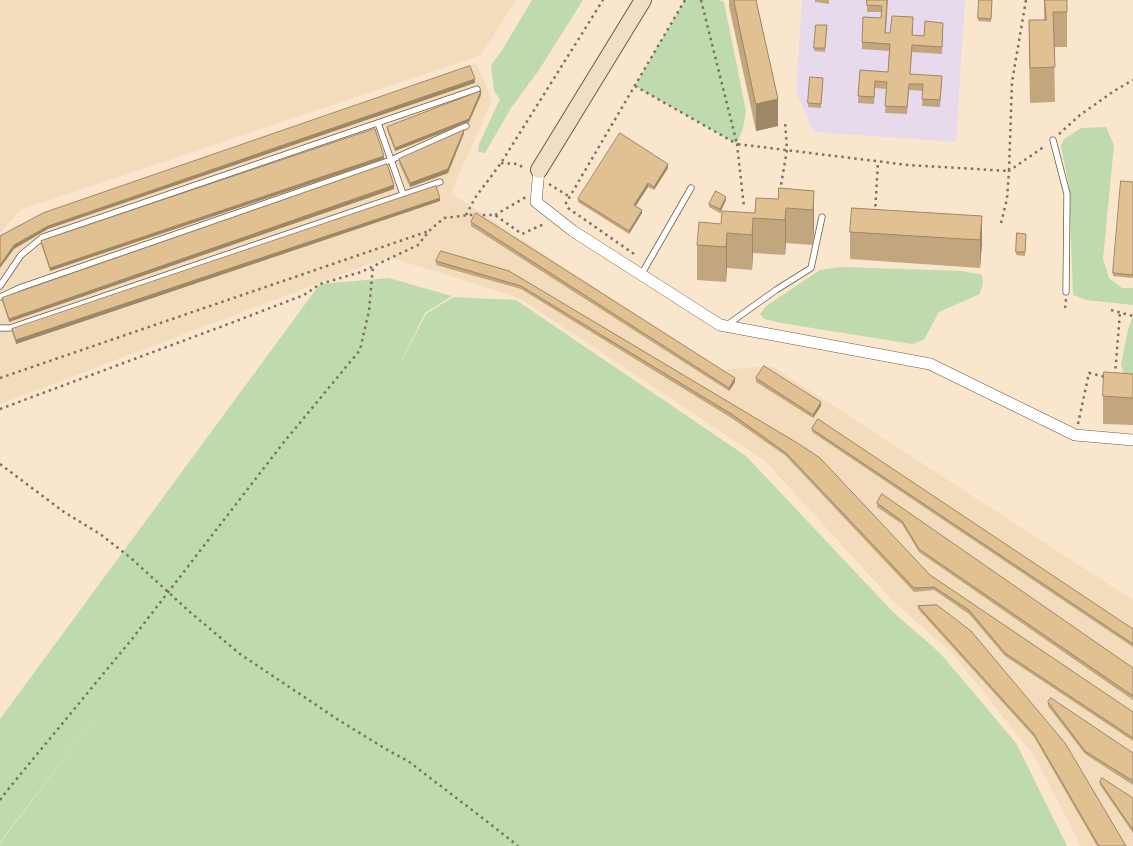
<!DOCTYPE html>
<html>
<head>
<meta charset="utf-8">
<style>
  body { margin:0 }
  canvas { display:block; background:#f9e6cd }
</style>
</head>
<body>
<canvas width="1133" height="846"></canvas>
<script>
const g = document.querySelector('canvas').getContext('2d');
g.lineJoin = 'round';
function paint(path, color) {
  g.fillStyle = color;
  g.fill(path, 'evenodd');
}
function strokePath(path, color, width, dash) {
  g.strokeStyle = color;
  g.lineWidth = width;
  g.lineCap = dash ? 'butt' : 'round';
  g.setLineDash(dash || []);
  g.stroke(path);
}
paint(new Path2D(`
  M 0,0 L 516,0 L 481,55 L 20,210 L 0,233 Z
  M 476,63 L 492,100 L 451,193 L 721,370 L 772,366 L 1133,600 L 1133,846 L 1081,846 L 1035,757 L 951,652 L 895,603 L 765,461 L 524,301 L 513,296 L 389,257 L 374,262 L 0,404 L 0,241 L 12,227 Z`), '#f2dcbc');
paint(new Path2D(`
  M 802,0 L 965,0 L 956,142 L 814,132 L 796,92 Z`), '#e8daed');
paint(new Path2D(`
  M 532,0 L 583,0 L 539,70 L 511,108 L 485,153 L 478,152 L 479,144 L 500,99 L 494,91 L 491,65 L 501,52 Z
  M 685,0 L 719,0 L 724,2 L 746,111 L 743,128 L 737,144 L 635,86 Z
  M 1106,127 L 1114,145 L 1103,259 L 1109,278 L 1122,288 L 1133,288 L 1133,305 L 1086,300 L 1073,295 L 1069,186 L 1061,146 L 1064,139 L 1081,128 Z
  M 841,267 L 963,271 L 982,275 L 983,283 L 980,294 L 939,312 L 924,340 L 912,344 L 781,323 L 764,319 L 760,314 L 766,306 L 820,270 Z
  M 389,278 L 452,296 L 425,313 L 396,372 L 426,314 L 453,297 L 516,300 L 746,456 L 893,612 L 940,653 L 1016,743 L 1067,846 L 0,846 L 0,843 L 122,682 L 0,842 L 0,719 L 320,284 Z
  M 1133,316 L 1133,375 L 1124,374 L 1121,365 L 1128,330 Z`), '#bfdbae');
const lane = new Path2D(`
  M 378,123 L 403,194
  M 1053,140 L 1067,194 L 1066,292
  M 641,275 L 691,188
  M 0,286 L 21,255 L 43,237 L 477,89
  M 0,297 L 22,287 L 391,160 L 466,126
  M 727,325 L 776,290 L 811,268 L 822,217
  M 0,328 L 10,328 L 440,182`);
const street = new Path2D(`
  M 539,170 L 536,202 L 573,231 L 720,325 L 930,364 L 1075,435 L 1133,440`);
const secondary = new Path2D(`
  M 539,170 L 643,0`);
strokePath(lane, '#6d5d47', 7);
strokePath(street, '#6d5d47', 12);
strokePath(secondary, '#6d5d47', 18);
strokePath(new Path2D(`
  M 701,0 L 737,144 L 908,165 L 1009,171 L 1012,82 L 1026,0
  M 635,86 L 737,144 L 744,207
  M 1059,134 L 1080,115 L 1114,91 L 1133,80
  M 501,163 L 518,164 L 525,169
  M 549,184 L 570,197
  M 780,191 L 787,150 L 785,121
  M 875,213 L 878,162
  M 466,215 L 475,198 L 501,163 L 603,0
  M 495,215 L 526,197
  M 1001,223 L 1007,199 L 1009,171 L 1045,146
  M 634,254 L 568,208 L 566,203 L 685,0
  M 1065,308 L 1066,299
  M 1111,310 L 1133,316
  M 1115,375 L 1120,312
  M 0,378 L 429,231
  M 0,409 L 231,323 L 304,295 L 320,284 L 361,272 L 418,245 L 430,230 L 444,218 L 469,215 L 495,215 L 522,234 L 544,224
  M 1078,424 L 1089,373 L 1106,377
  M 0,464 L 64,512 L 100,534 L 132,559 L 191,613 L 240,654 L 337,719 L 389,751 L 408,761 L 489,823 L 518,846
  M 0,800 L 10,787 L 132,639 L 284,442 L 360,350 L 369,311 L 373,266`), '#7d7162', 2.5, [2.5, 4]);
strokePath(lane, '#fff', 5.5);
strokePath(street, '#fff', 11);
strokePath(secondary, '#efdfc4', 16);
paint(new Path2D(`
  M 729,0 L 756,0 L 778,126 L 756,131 L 729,6 Z
  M 815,0 L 829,0 L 829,4 L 815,2 Z
  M 867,0 L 888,0 L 886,33 L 890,33 L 913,24 L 913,35 L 924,36 L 943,29 L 942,54 L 912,52 L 910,74 L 942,82 L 940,107 L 922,106 L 923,91 L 909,90 L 907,114 L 885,113 L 887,89 L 875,88 L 874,104 L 858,103 L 860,70 L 888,72 L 889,51 L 862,49 L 862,42 L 881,18 L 881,12 L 867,12 Z
  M 979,0 L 992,0 L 991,22 L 978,21 Z
  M 1044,0 L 1067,0 L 1067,47 L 1054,47 L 1055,102 L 1030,103 L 1029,55 L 1029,20 L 1044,20 Z
  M 816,25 L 827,25 L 825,52 L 814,51 Z
  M 810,77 L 823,78 L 821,108 L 808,107 Z
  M 481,95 L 469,122 L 395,151 L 387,130 L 387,127 Z
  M 464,133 L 448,173 L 410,187 L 399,163 L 399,159 Z
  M 384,159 L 50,271 L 41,244 L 41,241 Z
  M 668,168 L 654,190 L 648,187 L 636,206 L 642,213 L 629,234 L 578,202 L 578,199 Z
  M 1133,182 L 1133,278 L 1113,276 L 1113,273 Z
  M 394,189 L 9,322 L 2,301 L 2,298 Z
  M 814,191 L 814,226 L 813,245 L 786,243 L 785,255 L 753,253 L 752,270 L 727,268 L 726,282 L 697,280 L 697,245 L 721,224 L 755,213 L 778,199 Z
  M 726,200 L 720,213 L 709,207 L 709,204 Z
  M 440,201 L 16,344 L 12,332 L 12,329 Z
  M 982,216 L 982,243 L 980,268 L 850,259 L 850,232 Z
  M 471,222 L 735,382 L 729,391 L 471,226 Z
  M 1017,233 L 1026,234 L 1025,256 L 1016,255 Z
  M 436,261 L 509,271 L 799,444 L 930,575 L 1133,712 L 1133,741 L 1005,656 L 969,614 L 934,590 L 914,592 L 786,456 L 733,419 L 521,289 L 436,265 Z
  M 1133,374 L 1133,425 L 1103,424 L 1103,396 Z
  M 756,378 L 821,406 L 813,418 L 756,382 Z
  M 812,429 L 1133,629 L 1133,647 L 812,432 Z
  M 877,503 L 1133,668 L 1133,700 L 919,552 L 902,524 L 877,507 Z
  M 937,605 L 1126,846 L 1097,846 L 1034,737 L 918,609 L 918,606 Z
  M 1048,702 L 1133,753 L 1133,785 L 1085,754 L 1048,706 Z
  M 1100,782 L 1133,798 L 1133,833 L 1100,785 Z`), '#c2a67e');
paint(new Path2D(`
  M 475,79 L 475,83 L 48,229 L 14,249 L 0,268 L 0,265 L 14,245 L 48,226 Z
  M 481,91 L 481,95 L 469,122 L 395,151 L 395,148 Z
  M 778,99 L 778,126 L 756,131 L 756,104 Z
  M 464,130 L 464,133 L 448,173 L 410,187 L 410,183 Z
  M 384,156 L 384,159 L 50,271 L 50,268 Z
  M 668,164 L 668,168 L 654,190 L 654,187 Z
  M 648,183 L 648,187 L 634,208 L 634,205 Z
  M 394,185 L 394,189 L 9,322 L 9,319 Z
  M 814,191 L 814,226 L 813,245 L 813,210 Z
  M 726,197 L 726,200 L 720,213 L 720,209 Z
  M 440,198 L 440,201 L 16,344 L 16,340 Z
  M 786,208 L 786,243 L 785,255 L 785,220 Z
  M 642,210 L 642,213 L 629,234 L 629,231 Z
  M 982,216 L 982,243 L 980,268 L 980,240 Z
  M 753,218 L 753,253 L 752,270 L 752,235 Z
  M 727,233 L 727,268 L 726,282 L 726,247 Z
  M 735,378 L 735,382 L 729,391 L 729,388 Z
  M 821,402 L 821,406 L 813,418 L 813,415 Z`), '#9e8766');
const building = new Path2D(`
  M 734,0 L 756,0 L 778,99 L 756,104 Z
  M 867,0 L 887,0 L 885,33 L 890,33 L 892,16 L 913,17 L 912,35 L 924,36 L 925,21 L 943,23 L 942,47 L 912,45 L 910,74 L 942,76 L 940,100 L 922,99 L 923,84 L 909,84 L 907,107 L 885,106 L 887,82 L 875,81 L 874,97 L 858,96 L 860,70 L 888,72 L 890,44 L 862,42 L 863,17 L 881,18 L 882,6 L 867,5 Z
  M 979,0 L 992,0 L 991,19 L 978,18 Z
  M 1045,0 L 1067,0 L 1067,12 L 1053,12 L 1055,67 L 1030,68 L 1029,20 L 1046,20 Z
  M 816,25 L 827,25 L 825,48 L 814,48 Z
  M 470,66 L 475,79 L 48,226 L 14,245 L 0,265 L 0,236 L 43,213 Z
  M 810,77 L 823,78 L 821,104 L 808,103 Z
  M 481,91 L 469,119 L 395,148 L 387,127 Z
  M 375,129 L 384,156 L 50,268 L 41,241 Z
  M 464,130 L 448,169 L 410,183 L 399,159 Z
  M 620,133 L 668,164 L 654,187 L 648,183 L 634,205 L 642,210 L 629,231 L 578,199 Z
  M 387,164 L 394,185 L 9,319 L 2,298 Z
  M 1121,181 L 1133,182 L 1133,275 L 1113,273 Z
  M 436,186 L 440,198 L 16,340 L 12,329 Z
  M 779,188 L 814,191 L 813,210 L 786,208 L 785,220 L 753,218 L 752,235 L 727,233 L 726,247 L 697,245 L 699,222 L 721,224 L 722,211 L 755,213 L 756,198 L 778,199 Z
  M 716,191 L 726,197 L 720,209 L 709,204 Z
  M 852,208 L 982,216 L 980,240 L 850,232 Z
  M 476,213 L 735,378 L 729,388 L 471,222 Z
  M 1017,233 L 1026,234 L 1025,252 L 1016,252 Z
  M 441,251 L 509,271 L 799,444 L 820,458 L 930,575 L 1133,712 L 1133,738 L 1005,653 L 969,610 L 934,587 L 914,588 L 786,453 L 733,415 L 521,286 L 436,261 Z
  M 764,366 L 821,402 L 813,415 L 756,378 Z
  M 1104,372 L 1133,374 L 1133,398 L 1103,396 Z
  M 818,419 L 1133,629 L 1133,644 L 812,429 Z
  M 882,494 L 1133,668 L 1133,696 L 919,549 L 902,521 L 877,503 Z
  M 937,605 L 971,631 L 1065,743 L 1126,846 L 1099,846 L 1034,734 L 918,606 Z
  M 1051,698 L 1133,753 L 1133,781 L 1085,751 L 1048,702 Z
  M 1102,778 L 1133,798 L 1133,830 L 1100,782 Z`);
paint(building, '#e1c192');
strokePath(building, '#9e8766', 1);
</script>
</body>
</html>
